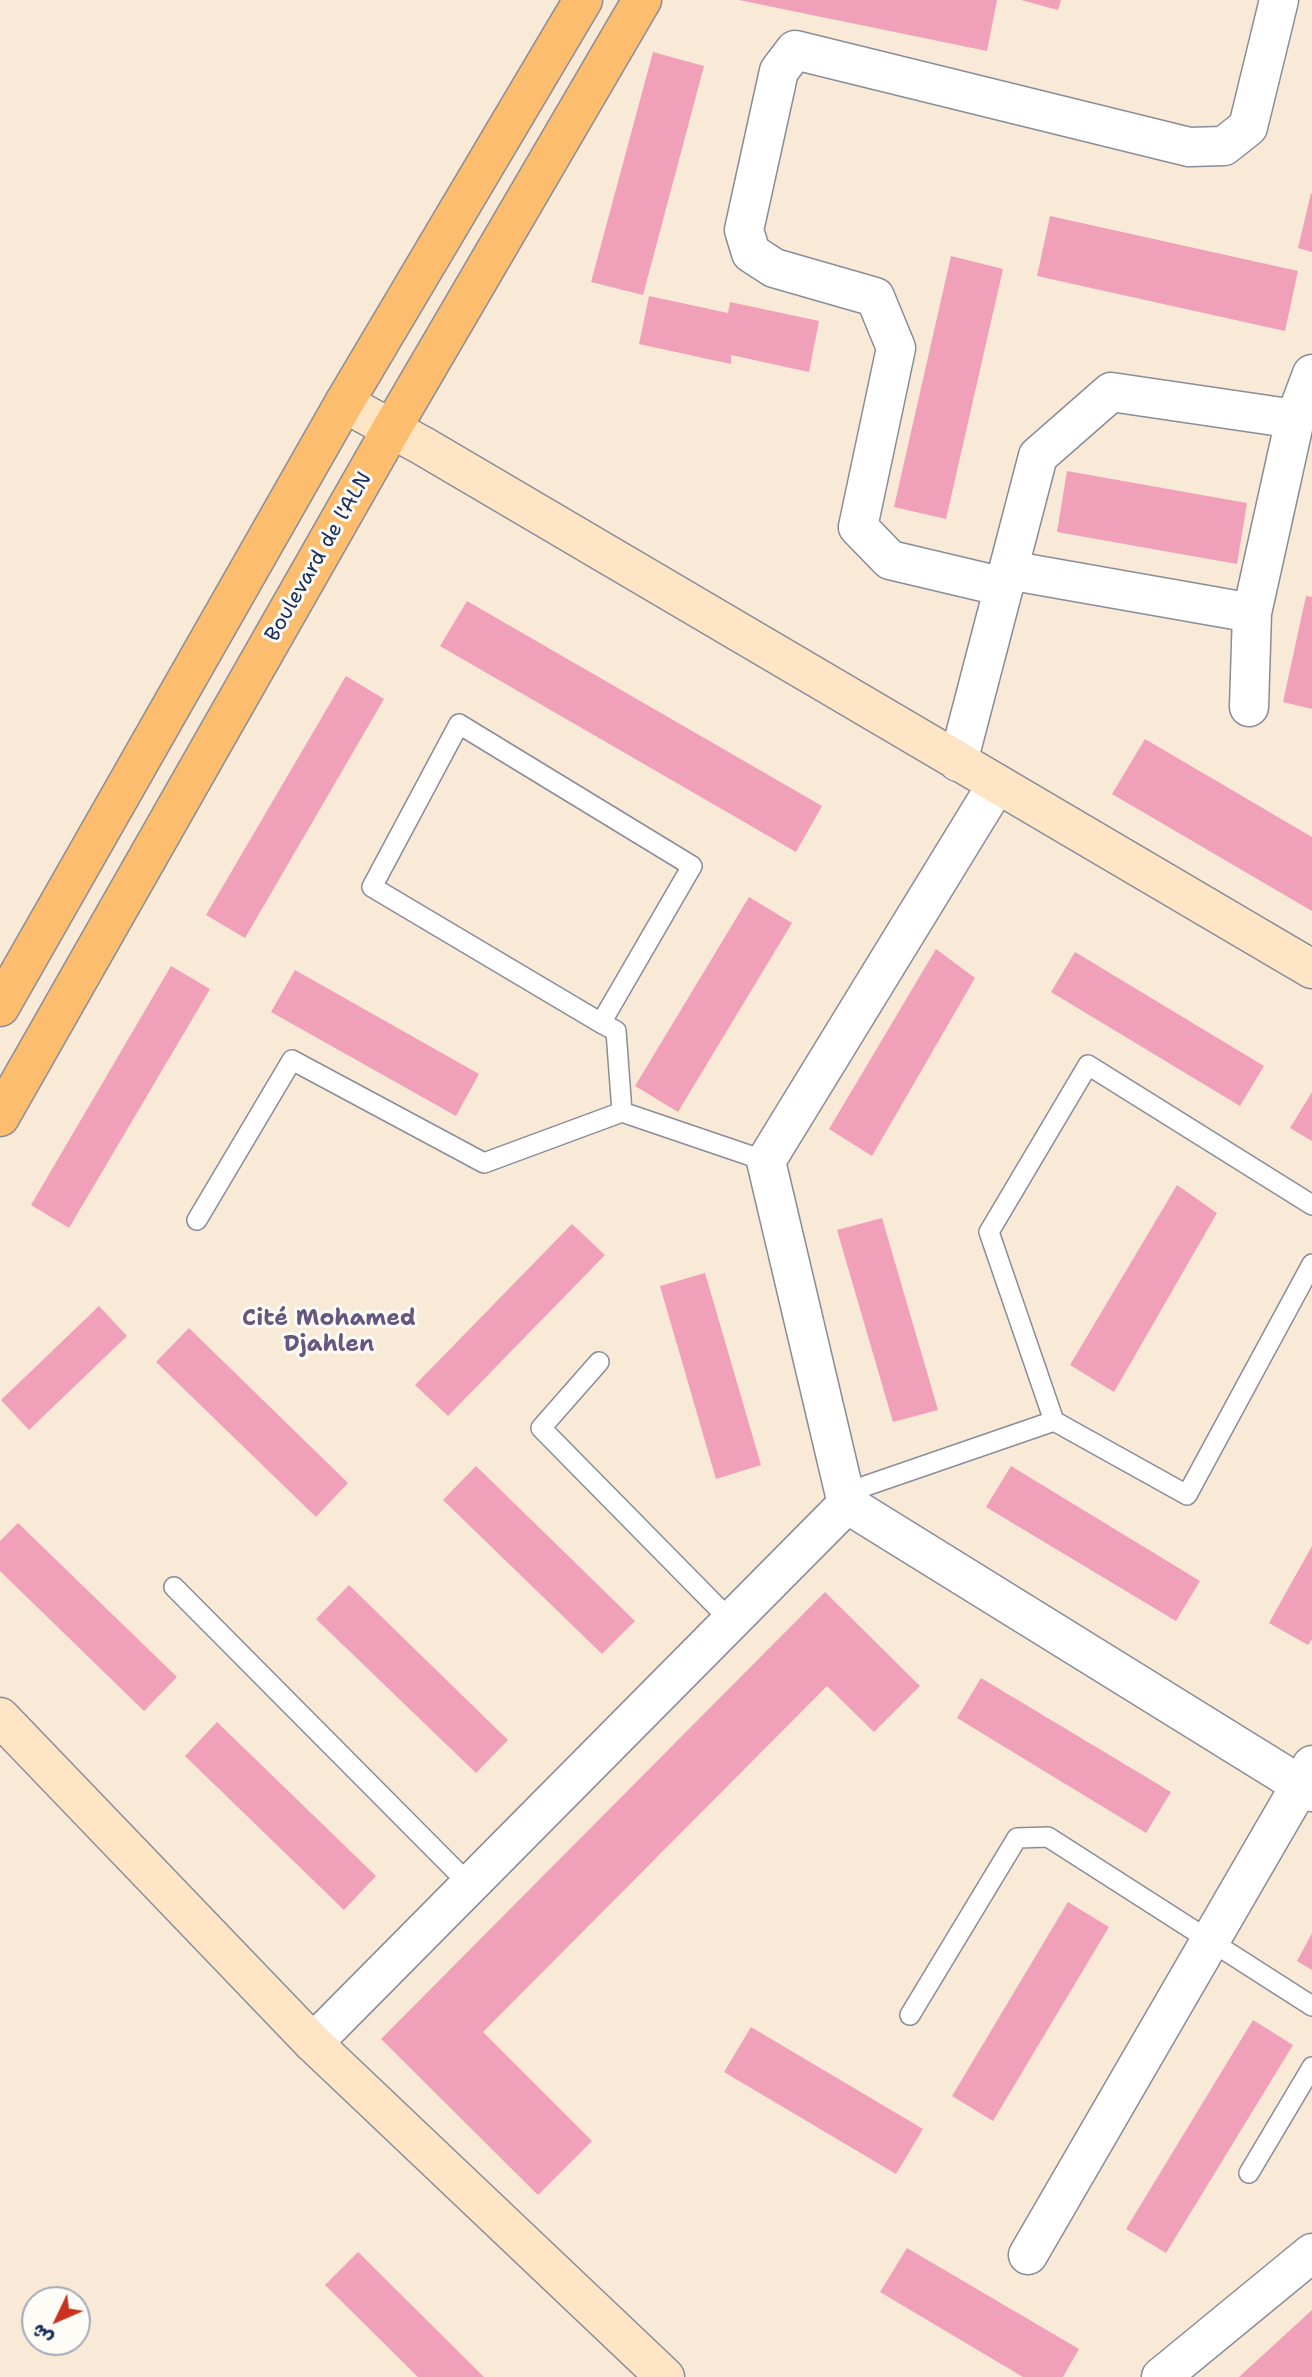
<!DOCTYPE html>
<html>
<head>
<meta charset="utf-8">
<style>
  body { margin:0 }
  #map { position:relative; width:1312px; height:2377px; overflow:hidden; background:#f8ead7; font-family:"Shantell Sans","Playpen Sans Arabic",sans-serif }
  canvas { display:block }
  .north { position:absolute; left:21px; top:2286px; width:70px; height:70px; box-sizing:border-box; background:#fdfcf7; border:2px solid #a3aaba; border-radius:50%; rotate:226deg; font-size:19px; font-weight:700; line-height:28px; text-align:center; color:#1b2f5e }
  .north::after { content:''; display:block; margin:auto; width:24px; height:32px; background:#c8321e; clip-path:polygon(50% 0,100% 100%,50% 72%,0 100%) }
</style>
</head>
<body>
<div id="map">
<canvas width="1312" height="2377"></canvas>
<div class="north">ش</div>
</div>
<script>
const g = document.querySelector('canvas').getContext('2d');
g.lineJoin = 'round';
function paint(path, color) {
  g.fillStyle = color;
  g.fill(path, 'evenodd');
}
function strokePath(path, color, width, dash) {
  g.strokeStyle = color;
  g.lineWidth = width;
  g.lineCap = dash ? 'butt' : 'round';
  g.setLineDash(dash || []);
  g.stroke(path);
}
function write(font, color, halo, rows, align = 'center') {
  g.font = font + ' "Shantell Sans",sans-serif';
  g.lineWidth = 6;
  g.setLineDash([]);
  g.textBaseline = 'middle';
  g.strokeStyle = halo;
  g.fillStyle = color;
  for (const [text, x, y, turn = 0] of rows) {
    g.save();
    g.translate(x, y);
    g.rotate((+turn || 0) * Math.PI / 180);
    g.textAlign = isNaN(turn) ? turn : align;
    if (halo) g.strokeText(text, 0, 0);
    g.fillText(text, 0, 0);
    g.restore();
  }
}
paint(new Path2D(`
  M 739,0 L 997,0 L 987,51 Z
  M 1021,0 L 1061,0 L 1058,10 Z
  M 653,52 L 704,66 L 643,295 L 591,282 Z
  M 1311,193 L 1312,194 L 1312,252 L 1298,248 Z
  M 1050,216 L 1298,271 L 1285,331 L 1037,276 Z
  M 951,256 L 1003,269 L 946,519 L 894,507 Z
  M 649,296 L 728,313 L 730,302 L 819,321 L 809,372 L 731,355 L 731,364 L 639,344 Z
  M 1067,471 L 1247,503 L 1237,564 L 1057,532 Z
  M 1306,596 L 1312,597 L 1312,709 L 1283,702 Z
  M 467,601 L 822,806 L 796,852 L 440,646 Z
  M 346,676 L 384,699 L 245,938 L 206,915 Z
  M 1145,739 L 1312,837 L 1312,911 L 1112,794 Z
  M 749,897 L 792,923 L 678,1112 L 635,1086 Z
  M 936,949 L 975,978 L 872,1156 L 829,1129 Z
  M 1075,952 L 1264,1066 L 1240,1106 L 1051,992 Z
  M 171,966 L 210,989 L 69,1228 L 31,1205 Z
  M 295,970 L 479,1074 L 456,1116 L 271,1012 Z
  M 1312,1092 L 1312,1141 L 1290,1128 Z
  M 1177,1185 L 1217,1213 L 1114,1392 L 1070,1365 Z
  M 882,1218 L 938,1410 L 893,1422 L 837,1230 Z
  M 572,1224 L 605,1255 L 448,1416 L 415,1385 Z
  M 705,1273 L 761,1465 L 716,1479 L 660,1286 Z
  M 99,1306 L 127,1336 L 29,1430 L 1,1400 Z
  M 189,1328 L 348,1483 L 316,1517 L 156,1362 Z
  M 476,1466 L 635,1621 L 602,1654 L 443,1500 Z
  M 1011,1466 L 1200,1581 L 1176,1621 L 986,1507 Z
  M 18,1523 L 177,1677 L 144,1711 L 0,1571 L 0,1541 Z
  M 1312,1546 L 1312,1639 L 1308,1645 L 1269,1623 Z
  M 349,1585 L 508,1740 L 476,1773 L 316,1619 Z
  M 825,1592 L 920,1686 L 874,1732 L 827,1686 L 483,2032 L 592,2141 L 538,2195 L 381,2039 Z
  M 981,1678 L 1171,1792 L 1146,1833 L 957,1718 Z
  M 217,1722 L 376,1876 L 344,1910 L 185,1756 Z
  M 1068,1902 L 1109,1927 L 993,2121 L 952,2096 Z
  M 1312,1933 L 1312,1970 L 1297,1961 Z
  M 1253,2020 L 1293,2045 L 1166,2253 L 1126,2229 Z
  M 751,2027 L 923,2129 L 896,2174 L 724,2072 Z
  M 907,2248 L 1079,2349 L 1063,2377 L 1023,2377 L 880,2292 Z
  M 358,2252 L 484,2377 L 418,2377 L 325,2285 Z
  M 1312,2310 L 1312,2377 L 1239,2377 Z`), '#f1a0b9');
const lane = new Path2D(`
  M 622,1112 L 766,1161
  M 1312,1205 L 1088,1065 L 989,1232 L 1054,1421 L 1187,1495 L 1312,1264
  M 197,1220 L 292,1060 L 484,1163 L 622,1112 L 616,1031 L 601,1023 L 372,887 L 459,724 L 692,866 L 601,1023
  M 599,1362 L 541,1428 L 731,1621
  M 845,1493 L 1054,1421
  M 174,1587 L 470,1885
  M 910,2015 L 1017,1838 L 1048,1837 L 1312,2006
  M 1249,2173 L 1312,2067`);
const street = new Path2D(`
  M 1008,570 L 1252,613
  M 1004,587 L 890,560 L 858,527 L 896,348 L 875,297 L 774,268 L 751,253 L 744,230 L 779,71 L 795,50 L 1189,147 L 1224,146 L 1248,127 L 1279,0
  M 1249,707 L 1252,613 L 1295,419 L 1312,374
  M 958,762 L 1038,456 L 1111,392 L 1295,419
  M 997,784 L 766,1161 L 847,1504 L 1312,1792
  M 313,2043 L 847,1504
  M 1028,2255 L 1312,1765
  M 1161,2377 L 1312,2253`);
const secondary = new Path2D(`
  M 344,403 L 423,446 L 1312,969
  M 0,1717 L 313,2043 L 665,2377`);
const primary = new Path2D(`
  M 0,1007 L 344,403 L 583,0
  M 0,1117 L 392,428 L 642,0`);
strokePath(lane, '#8a8c9a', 22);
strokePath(street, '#8a8c9a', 41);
strokePath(secondary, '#8a8c9a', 41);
strokePath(primary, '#8a8c9a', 41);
strokePath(lane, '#fff', 19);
strokePath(street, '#fff', 38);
strokePath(secondary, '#fee5c5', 38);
strokePath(primary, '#fcbd6f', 38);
write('21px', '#1b2f5e', '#fdfcf7', [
  ["Boulevard de l'ALN",319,557,-60]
]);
write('bold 23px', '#66577e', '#fdfcf7', [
  ["Cité Mohamed",329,1319],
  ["Djahlen",329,1345]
]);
</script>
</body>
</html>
